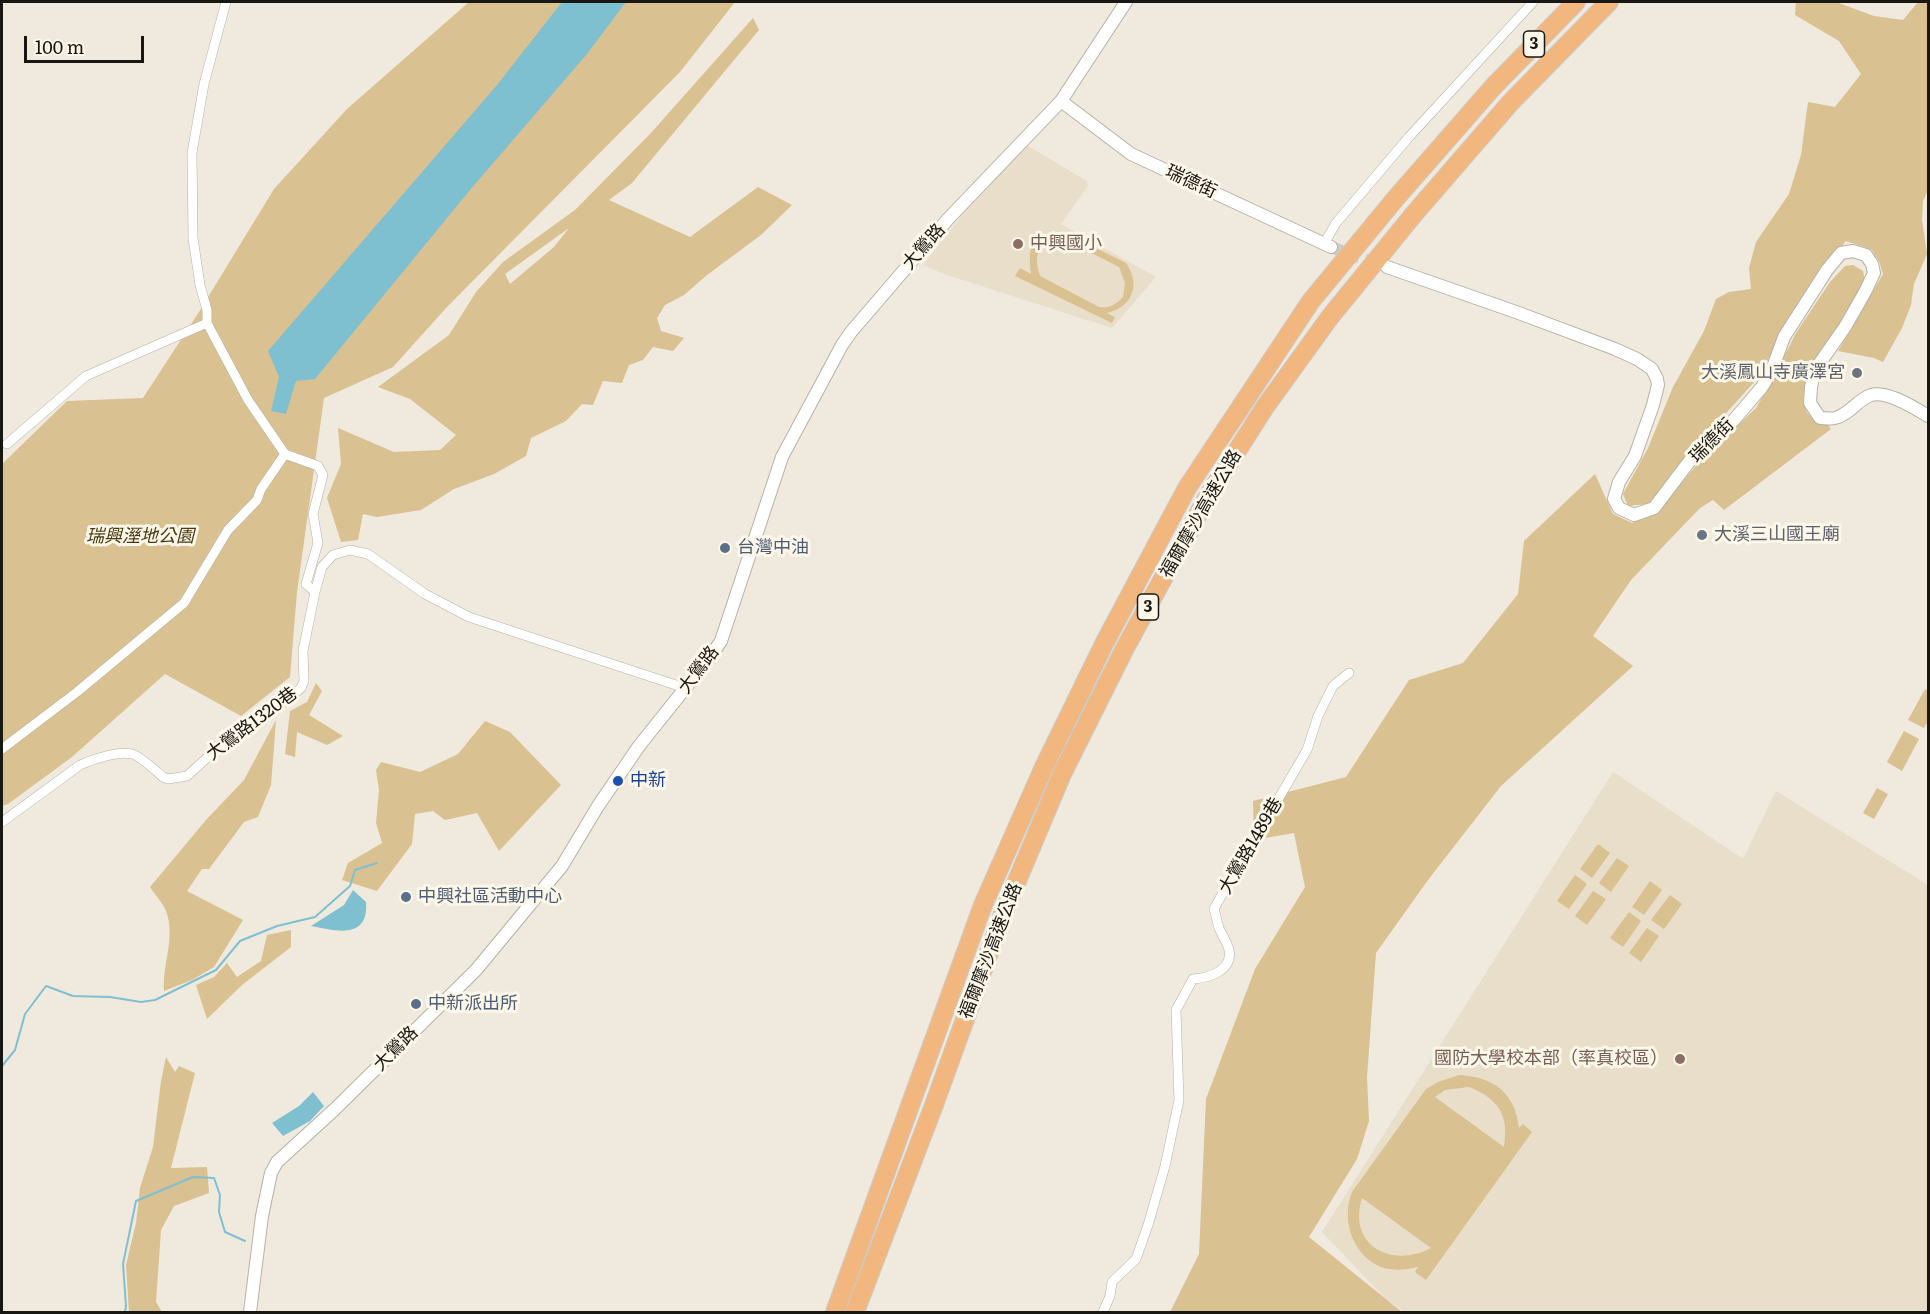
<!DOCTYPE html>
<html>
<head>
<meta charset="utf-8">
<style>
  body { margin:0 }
  #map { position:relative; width:1930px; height:1314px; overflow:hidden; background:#f0e9dd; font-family:Literata,serif }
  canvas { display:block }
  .frame { position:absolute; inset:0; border:3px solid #191712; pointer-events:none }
  .scale { position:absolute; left:24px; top:36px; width:120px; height:27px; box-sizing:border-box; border:3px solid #191712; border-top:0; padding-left:8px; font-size:18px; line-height:21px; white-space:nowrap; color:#191712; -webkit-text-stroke:4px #fdf7ea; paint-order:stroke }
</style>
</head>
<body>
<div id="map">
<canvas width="1930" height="1314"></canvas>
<div class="frame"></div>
<div class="scale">100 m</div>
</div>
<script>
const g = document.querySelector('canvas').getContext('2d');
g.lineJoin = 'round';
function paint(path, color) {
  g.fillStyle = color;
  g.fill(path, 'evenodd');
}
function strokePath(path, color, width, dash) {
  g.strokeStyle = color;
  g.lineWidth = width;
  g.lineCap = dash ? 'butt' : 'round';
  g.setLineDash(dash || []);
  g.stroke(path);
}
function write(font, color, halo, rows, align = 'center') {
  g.font = font + ' Literata,"Noto Sans TC",serif';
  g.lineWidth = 6;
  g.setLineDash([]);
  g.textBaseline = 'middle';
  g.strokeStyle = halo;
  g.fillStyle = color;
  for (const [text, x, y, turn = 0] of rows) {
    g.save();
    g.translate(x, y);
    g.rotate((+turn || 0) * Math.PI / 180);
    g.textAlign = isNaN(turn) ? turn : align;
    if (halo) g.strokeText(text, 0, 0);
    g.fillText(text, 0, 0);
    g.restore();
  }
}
paint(new Path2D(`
  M 1028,146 L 1087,181 L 1088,186 L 1061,224 L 1156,277 L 1112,328 L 944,274 L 923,265 L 983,189 Z
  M 1613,772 L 1743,859 L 1776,791 L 1928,885 L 1928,1312 L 1405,1312 L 1386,1299 L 1322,1232 Z`), '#e8deca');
paint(new Path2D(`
  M 469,2 L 735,2 L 680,72 L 447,307 L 393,367 L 324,398 L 297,592 L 290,677 L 241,716 L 165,674 L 72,757 L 8,804 L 2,806 L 2,464 L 67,401 L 143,398 L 199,312 L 274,189 L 347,109 Z
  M 1796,2 L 1836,2 L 1874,16 L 1903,20 L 1918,2 L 1928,2 L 1928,190 L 1923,201 L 1922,220 L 1927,254 L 1914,284 L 1911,305 L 1902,328 L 1883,362 L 1874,358 L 1838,351 L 1883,274 L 1879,261 L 1871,249 L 1846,241 L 1805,292 L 1757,379 L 1679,465 L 1649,504 L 1628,506 L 1623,494 L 1648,448 L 1673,387 L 1704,331 L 1716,299 L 1729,292 L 1751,289 L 1749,268 L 1756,242 L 1789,194 L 1801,155 L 1808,102 L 1835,107 L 1861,74 L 1839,41 L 1795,15 Z
  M 753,18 L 759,30 L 632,183 L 609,200 L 690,237 L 758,187 L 792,205 L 761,235 L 707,275 L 684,295 L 665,305 L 657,318 L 661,331 L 684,338 L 673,351 L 653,347 L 643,360 L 629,365 L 622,383 L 603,381 L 593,405 L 582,404 L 566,421 L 531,438 L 526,456 L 494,474 L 454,489 L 421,510 L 377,517 L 363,514 L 358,540 L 341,542 L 327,498 L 341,464 L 338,428 L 394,452 L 440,450 L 456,435 L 410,399 L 378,387 L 449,335 L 476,292 L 503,262 L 575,210 L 650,134 ZM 569,228 L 554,247 L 510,284 L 505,274 Z
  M 1057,232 L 1068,234 L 1126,263 C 1142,285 1131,309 1106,313 L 1115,317 L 1112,323 L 1015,276 L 1020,268 L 1031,274 C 1028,250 1029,237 1057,232 ZM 1056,239 L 1064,239 L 1119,267 L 1125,283 L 1123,297 C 1116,304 1109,309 1099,307 L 1040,276 C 1034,257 1036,247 1056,239 Z
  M 1853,265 L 1863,271 L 1865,281 L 1856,298 L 1808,373 C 1801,397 1799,419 1828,425 L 1831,429 L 1724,510 L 1713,500 L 1700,508 L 1631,580 L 1593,636 L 1633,666 L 1501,786 L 1428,880 L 1376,953 L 1367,1077 L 1369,1121 L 1357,1159 L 1309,1237 L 1402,1312 L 1170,1312 L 1199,1254 L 1206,1099 L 1255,969 L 1305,887 L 1294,833 L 1254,840 L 1253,801 L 1346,777 L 1409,680 L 1463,663 L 1518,594 L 1524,541 L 1595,474 L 1613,514 L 1632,523 L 1656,513 L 1700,461 L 1756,408 L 1768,388 L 1796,333 L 1830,282 L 1845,266 Z
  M 316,683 L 322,691 L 309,715 L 343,736 L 327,745 L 297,732 L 295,757 L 285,754 L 290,711 L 307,702 Z
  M 1925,689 L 1928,691 L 1928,721 L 1924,728 L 1908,720 Z
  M 276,720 L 271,785 L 258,817 L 244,822 L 209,869 L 202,869 L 187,891 L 243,920 L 214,967 L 192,980 L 164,991 C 162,964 176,938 166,911 C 163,903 155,895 150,887 L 206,820 L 244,780 Z
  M 485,721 L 510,732 L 561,785 L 499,851 L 477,813 L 445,820 L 433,811 L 415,814 L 412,844 L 377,891 L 342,880 L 348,863 L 382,843 L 376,823 L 379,790 L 376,770 L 381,762 L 420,772 L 458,754 Z
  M 1904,731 L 1919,739 L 1902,771 L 1887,762 Z
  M 1877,788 L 1888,794 L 1874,819 L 1863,813 Z
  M 1598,844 L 1610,853 L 1592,878 L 1580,869 Z
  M 1617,858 L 1629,866 L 1611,892 L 1599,883 Z
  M 1575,875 L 1587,884 L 1569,909 L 1557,901 Z
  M 1650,881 L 1662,890 L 1644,915 L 1632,907 Z
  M 1593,891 L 1606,899 L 1587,925 L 1575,916 Z
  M 1670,895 L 1682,904 L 1664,929 L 1651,920 Z
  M 1629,912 L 1641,921 L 1623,947 L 1610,938 Z
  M 1647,928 L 1659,936 L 1641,962 L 1629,953 Z
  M 291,930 L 291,947 L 242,985 L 207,1019 L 196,985 L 214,977 L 227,963 L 237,977 L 261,961 L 267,935 Z
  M 166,1057 L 175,1072 L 179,1066 L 195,1073 L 171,1168 L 207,1167 L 209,1193 L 174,1206 L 161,1230 L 156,1302 L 162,1312 L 129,1312 L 126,1265 L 136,1223 L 140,1188 L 153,1147 L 161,1081 Z
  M 1459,1075 C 1493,1077 1515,1092 1519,1128 L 1523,1124 L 1532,1132 L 1426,1280 L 1415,1272 L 1418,1267 C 1406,1270 1393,1271 1381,1267 C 1352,1255 1341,1219 1352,1192 L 1426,1089 L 1438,1082 ZM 1469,1087 C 1499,1099 1509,1115 1504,1147 L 1435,1097 L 1445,1090 ZM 1362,1198 L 1431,1248 C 1391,1269 1347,1245 1362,1198 Z`), '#d9c191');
paint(new Path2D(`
  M 562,2 L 626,2 L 587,54 L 470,190 L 315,379 L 296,381 L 286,414 L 271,411 L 279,377 L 268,351 L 497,85 Z
  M 353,890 L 366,902 C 369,940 336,931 311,926 L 344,905 Z
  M 313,1092 L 324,1106 L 310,1121 L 283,1136 L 272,1123 L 299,1106 Z`), '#7fc0d0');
strokePath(new Path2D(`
  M 2,1066 L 15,1050 L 25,1014 L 46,986 L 73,996 L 110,997 L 141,1002 L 155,1000 L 216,970 L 240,941 L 277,926 L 315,917 L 350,886 L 355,870 L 377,863
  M 125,1312 L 126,1306 L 123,1264 L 136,1201 L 193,1177 L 214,1178 L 220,1195 L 219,1212 L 225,1232 L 245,1241`), '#7fc0d0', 2);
strokePath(new Path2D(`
  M 1331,247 L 1380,265`), '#d0cabf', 12, [12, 6]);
const minor = new Path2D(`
  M 226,2 L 204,84 L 192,153 L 193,238 L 200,285 L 207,310 L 207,323 L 248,400 L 285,454 L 318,466 L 323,475 L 313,514 L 318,543 L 306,584 L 315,592
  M 1324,244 L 1336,223 L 1409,137 L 1533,2
  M 7,444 L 86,376 L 207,323
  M 2,749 L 77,692 L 184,603 L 228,530 L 257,500 L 261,489 L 285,454
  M 2,822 L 80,765 C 93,759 118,751 132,754 C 140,756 156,771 163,777 L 168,779 L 187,776 L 230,737 L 292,696 L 301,688 L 304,681 L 303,651 L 315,592 L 322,567 L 333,555 L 350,550 L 368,554 L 425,594 L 469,617 L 685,688
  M 1103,1312 L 1110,1296 L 1112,1282 L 1136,1259 L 1148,1225 L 1165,1166 L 1179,1100 L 1176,1010 L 1193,979 C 1208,978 1233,971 1229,950 C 1227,942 1222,935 1219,928 C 1217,922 1216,915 1214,909 L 1230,880 L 1244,864 L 1252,844 L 1307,750 L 1318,716 L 1333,686 L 1349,673`);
const tertiary = new Path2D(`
  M 1061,101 L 1131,154 L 1331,247
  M 1387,267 L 1516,312 L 1615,349 L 1637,359 L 1652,369 L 1657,379 L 1658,385 L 1653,405 L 1635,456 L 1619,482 L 1614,499 L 1619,508 L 1634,515 L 1654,508 L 1695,454 L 1733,421 L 1762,387 L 1772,370 L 1784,337 L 1827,270 L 1841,253 L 1853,251 L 1866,255 L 1872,264 L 1874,273 L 1865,292 L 1845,327 L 1815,370 L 1811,387 L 1810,403 L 1820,418 C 1825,418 1831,419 1835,418 C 1849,415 1857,400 1871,395 C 1887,390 1915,408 1928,416
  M 250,1312 L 262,1216 L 271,1173 L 277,1162 L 335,1109 L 476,970 L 562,866 L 598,806 L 639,746 L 711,656 L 721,641 L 782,457 L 842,345 L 851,332 L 948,219 L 1061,101 L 1126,2`);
const motorway = new Path2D(`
  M 835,1312 L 983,905 L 1044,767 L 1105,642 L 1187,488 L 1311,301 L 1396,198 L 1493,87 L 1576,2
  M 855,1312 L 934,1105 L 1003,914 L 1062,774 L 1124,650 L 1207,498 L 1265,407 L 1330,317 L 1414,214 L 1511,102 L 1609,2`);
strokePath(minor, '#b7b1a5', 10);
strokePath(tertiary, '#b7b1a5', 14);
strokePath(motorway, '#cccccb', 20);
strokePath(minor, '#fff', 9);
strokePath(tertiary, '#fff', 12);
strokePath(motorway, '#f2b67f', 18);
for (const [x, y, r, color] of [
  [1018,244,6,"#8d6e63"],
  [1857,373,6,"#6b7280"],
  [1702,535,6,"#6b7280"],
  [725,548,6,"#5c6f8a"],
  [618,781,6,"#1a4fb4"],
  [406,897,6,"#5c6f8a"],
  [416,1004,6,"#5c6f8a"],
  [1680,1059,6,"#8d6e63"]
]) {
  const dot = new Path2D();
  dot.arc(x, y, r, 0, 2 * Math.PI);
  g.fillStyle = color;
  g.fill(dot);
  strokePath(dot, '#fdf7ea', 2);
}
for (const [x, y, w] of [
  [1534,44,21],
  [1148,607,21]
]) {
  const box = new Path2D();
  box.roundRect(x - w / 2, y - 13, w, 26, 4.5);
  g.fillStyle = '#fdf7ea';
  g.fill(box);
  strokePath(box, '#191712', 1.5);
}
write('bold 16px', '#191712', null, [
  ["3",1534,44],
  ["3",1148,607]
]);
write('18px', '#191712', '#fdf7ea', [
  ["瑞德街",1191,182,25],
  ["大鶯路",924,247,-49],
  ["瑞德街",1712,441,-45],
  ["福爾摩沙高速公路",1201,514,-60],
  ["大鶯路",699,670,-53],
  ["大鶯路1320巷",252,724,-37],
  ["大鶯路1489巷",1251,846,-60],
  ["福爾摩沙高速公路",991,951,-69],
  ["大鶯路",396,1049,-45]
]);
write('18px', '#785e54', '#fdf7ea', [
  ["中興國小",1030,244],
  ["國防大學校本部（率真校區）",1668,1059,"right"]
], 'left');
write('18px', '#5b616d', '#fdf7ea', [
  ["大溪鳳山寺廣澤宮",1845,373],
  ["大溪三山國王廟",1714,535,"left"]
], 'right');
write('italic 18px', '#4a3811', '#fdf7ea', [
  ["瑞興溼地公園",140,537]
]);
write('18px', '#4e5e75', '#fdf7ea', [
  ["台灣中油",737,548],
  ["中興社區活動中心",418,897],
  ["中新派出所",428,1004]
], 'left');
write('18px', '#164399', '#fdf7ea', [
  ["中新",630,781]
], 'left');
</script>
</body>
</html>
